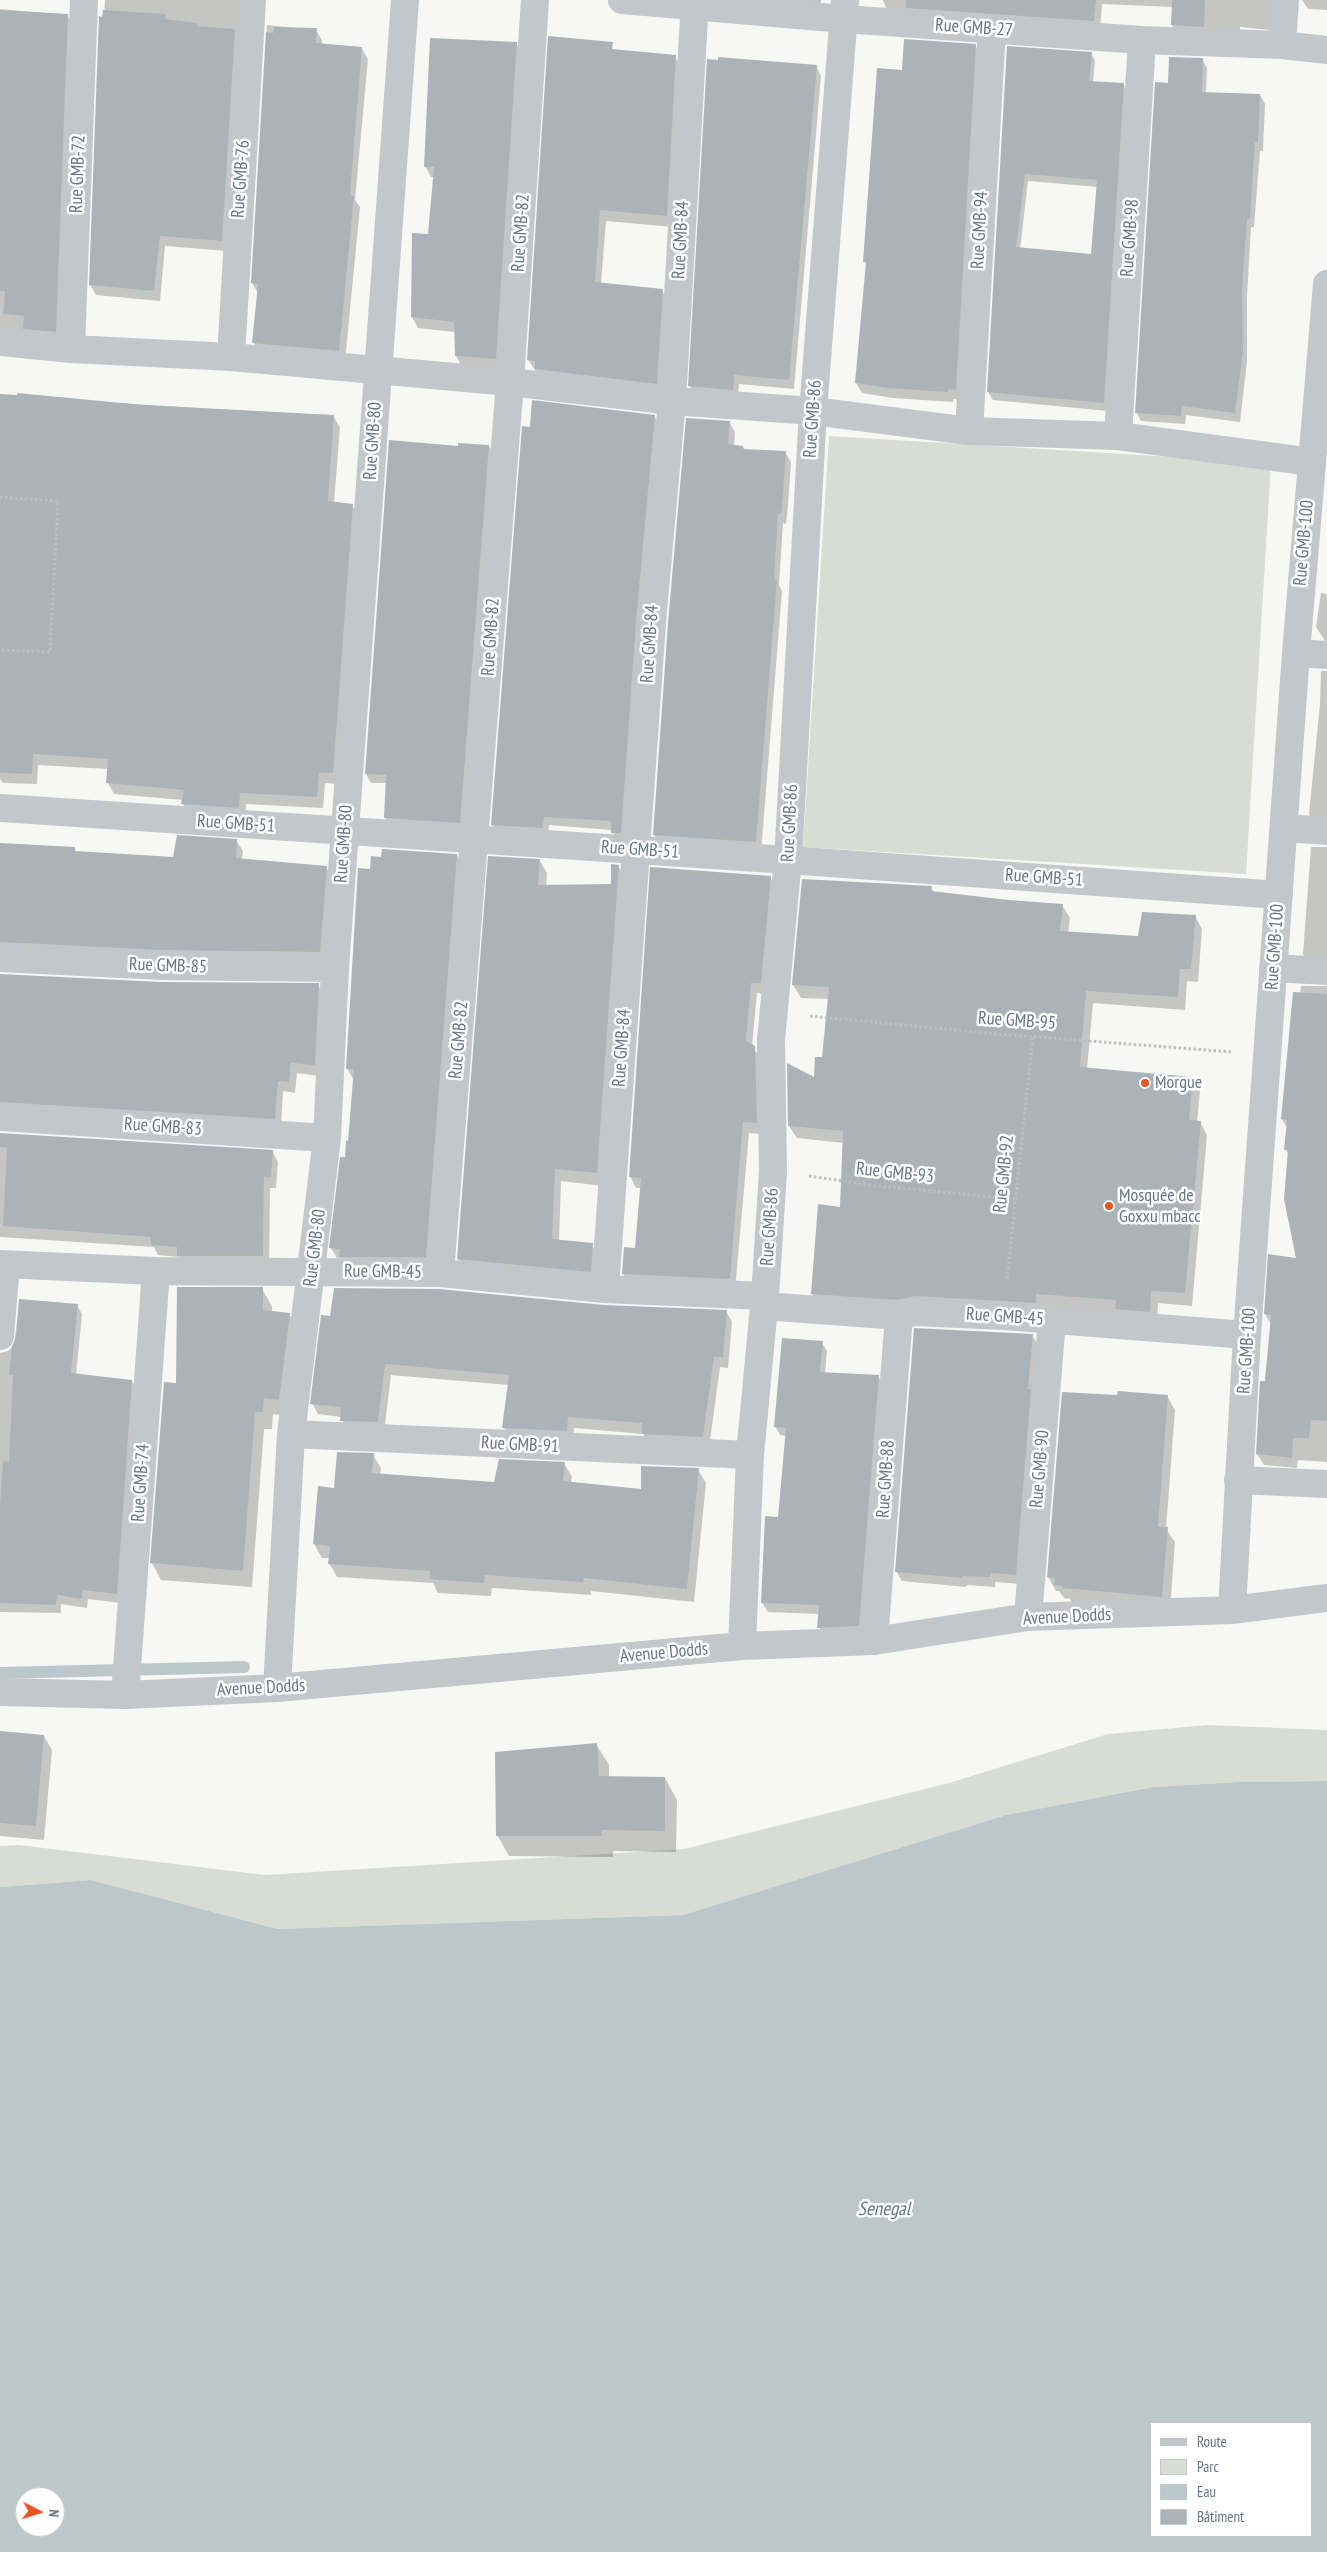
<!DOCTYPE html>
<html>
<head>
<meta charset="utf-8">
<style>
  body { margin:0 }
  #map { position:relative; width:1327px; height:2552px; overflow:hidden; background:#f7f8f4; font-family:"PT Sans Narrow",sans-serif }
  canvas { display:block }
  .legend { position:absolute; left:1150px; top:2422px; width:162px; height:115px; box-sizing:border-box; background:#fff; border:1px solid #c1c9cf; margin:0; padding:6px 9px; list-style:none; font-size:15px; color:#657787 }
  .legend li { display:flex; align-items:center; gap:10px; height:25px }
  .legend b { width:25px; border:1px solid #c1c9cf }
  .north { position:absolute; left:15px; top:2487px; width:50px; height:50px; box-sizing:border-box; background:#fff; border:1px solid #c1c9cf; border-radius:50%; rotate:95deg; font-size:14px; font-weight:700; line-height:20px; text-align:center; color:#657787 }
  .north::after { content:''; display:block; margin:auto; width:18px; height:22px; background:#ea5421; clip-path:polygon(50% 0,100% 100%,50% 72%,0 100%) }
</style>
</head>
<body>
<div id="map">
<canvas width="1327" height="2552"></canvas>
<ul class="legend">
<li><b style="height:6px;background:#c2c7cb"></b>Route</li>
<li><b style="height:14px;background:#d7ddd3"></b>Parc</li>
<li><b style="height:14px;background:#bcc7cc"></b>Eau</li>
<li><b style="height:14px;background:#abb3b9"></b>Bâtiment</li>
</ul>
<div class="north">N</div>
</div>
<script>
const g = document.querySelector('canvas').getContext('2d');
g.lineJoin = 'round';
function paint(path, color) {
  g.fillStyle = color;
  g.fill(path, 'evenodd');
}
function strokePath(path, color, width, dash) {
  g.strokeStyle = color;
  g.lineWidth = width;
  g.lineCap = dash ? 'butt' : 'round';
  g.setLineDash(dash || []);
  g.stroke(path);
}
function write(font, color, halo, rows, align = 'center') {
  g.font = font + ' "PT Sans Narrow",sans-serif';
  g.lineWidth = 5;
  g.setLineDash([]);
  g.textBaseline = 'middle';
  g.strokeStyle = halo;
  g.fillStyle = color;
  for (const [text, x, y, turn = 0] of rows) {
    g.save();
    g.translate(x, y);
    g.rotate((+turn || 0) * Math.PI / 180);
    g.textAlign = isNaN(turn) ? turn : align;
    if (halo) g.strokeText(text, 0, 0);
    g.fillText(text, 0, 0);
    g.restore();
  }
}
paint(new Path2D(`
  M 829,436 L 1271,463 L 1246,874 L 803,847 Z
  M 1208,1725 L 1327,1730 L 1327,1781 L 1237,1782 L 1153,1787 L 1006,1815 L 683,1915 L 278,1929 L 91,1880 L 0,1887 L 0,1846 L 19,1845 L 265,1875 L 684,1849 L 949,1783 L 1108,1734 Z`), '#d7ddd3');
paint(new Path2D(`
  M 1327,1781 L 1327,2552 L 0,2552 L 0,1887 L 91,1880 L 278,1929 L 683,1915 L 1006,1815 L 1153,1787 L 1237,1782 ZM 1151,2423 L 1311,2423 L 1311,2536 L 1151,2536 ZM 25,2497 L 55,2497 L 55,2527 L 25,2527 Z`), '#bcc7cc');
paint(new Path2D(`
  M 105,0 L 243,0 L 227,251 L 165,246 L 160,301 L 96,295 L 90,285 Z
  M 712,0 L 821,0 L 821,8 Z
  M 883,0 L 1281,0 L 1271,30 L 1240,27 L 1240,34 L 1178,35 L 1172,25 L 1173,7 L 1102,4 L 1100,31 L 888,13 Z
  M 1302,0 L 1327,0 L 1327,10 L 1308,9 Z
  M 0,9 L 67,15 L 74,27 L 62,343 L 0,337 Z
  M 267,25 L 316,30 L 322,40 L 322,45 L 362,49 L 368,59 L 355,200 L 360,207 L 345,361 L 260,354 L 254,343 L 258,293 L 252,283 Z
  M 516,43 L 522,54 L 502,369 L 462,367 L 456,356 L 455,332 L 418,328 L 412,317 L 429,235 L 434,177 L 431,177 L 425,166 Z
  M 549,43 L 675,57 L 682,68 L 673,227 L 606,221 L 601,284 L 662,291 L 668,302 L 663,394 L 542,380 L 528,360 Z
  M 975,45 L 981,56 L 961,400 L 953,399 L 953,402 L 893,398 L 862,393 L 856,383 L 867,265 L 865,262 L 903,71 Z
  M 1008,47 L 1091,53 L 1095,61 L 1093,82 L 1123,84 L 1127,92 L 1108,411 L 993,400 L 988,392 ZM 1028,181 L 1098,187 L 1092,255 L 1020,249 Z
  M 1202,59 L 1207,68 L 1206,93 L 1260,95 L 1265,104 L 1263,151 L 1260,151 L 1254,227 L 1251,227 L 1247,297 L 1247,361 L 1240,422 L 1186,415 L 1185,424 L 1141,421 L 1136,412 L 1169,84 Z
  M 708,60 L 816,66 L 821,76 L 794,389 L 739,384 L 738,399 L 695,396 L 690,386 Z
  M 0,396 L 333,416 L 340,427 L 334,503 L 352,505 L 359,517 L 339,784 L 325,783 L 323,808 L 246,804 L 245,819 L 189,815 L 183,804 L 183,800 L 114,794 L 108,783 L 108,769 L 38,765 L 37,784 L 3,783 L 0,779 Z
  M 654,416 L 660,425 L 626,842 L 618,842 L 612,830 L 549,825 L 548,837 L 497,834 L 492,824 L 531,428 Z
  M 729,422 L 735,432 L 734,446 L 743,447 L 745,450 L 785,452 L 791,462 L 788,505 L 786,524 L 783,523 L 779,585 L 782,591 L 761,852 L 660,845 L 654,835 L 669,623 Z
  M 489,446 L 494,455 L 464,831 L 390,826 L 385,817 L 387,783 L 371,783 L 366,774 L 459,447 Z
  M 1321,593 L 1327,594 L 1327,644 L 1316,627 Z
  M 1321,671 L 1327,671 L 1327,826 L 1315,825 L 1309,814 L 1320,704 Z
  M 236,840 L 243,851 L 242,859 L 326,867 L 332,878 L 326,963 L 0,955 L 0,844 L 74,849 L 76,852 L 174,858 Z
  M 1311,847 L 1327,847 L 1327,967 L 1310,965 L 1303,954 Z
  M 457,855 L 463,866 L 431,1268 L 337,1258 L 331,1248 L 349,1142 L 353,1079 L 347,1068 L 371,871 Z
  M 540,861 L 547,873 L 546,887 L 612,886 L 618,866 L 626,879 L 604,1186 L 561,1181 L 559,1241 L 592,1245 L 599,1257 L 597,1284 L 465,1271 L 458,1259 Z
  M 770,877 L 776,889 L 767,994 L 757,993 L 752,1046 L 761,1059 L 762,1134 L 749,1133 L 735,1290 L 629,1285 L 623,1274 L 636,1249 L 641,1188 L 636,1188 L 630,1176 Z
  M 931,887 L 934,893 L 1062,905 L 1070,918 L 1068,933 L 1139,937 L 1195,916 L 1202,929 L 1198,982 L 1187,981 L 1185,1010 L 1093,1003 L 1087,1069 L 1192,1078 L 1200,1091 L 1197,1122 L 1200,1122 L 1207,1135 L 1192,1306 L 1158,1303 L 1157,1324 L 819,1306 L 812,1294 L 841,1208 L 844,1143 L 797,1138 L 789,1126 L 824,1059 L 829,999 L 801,998 L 793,985 Z
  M 0,975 L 161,983 L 318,985 L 324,995 L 320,1076 L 297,1073 L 295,1093 L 283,1091 L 281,1129 L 0,1113 Z
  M 1301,986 L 1327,986 L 1327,1462 L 1298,1460 L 1297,1468 L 1264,1465 L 1257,1454 L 1271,1324 L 1265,1314 L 1298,1259 L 1289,1156 L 1286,1150 L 1287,1128 L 1282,1119 Z
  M 0,1134 L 272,1151 L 278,1162 L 276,1188 L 270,1188 L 269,1267 L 184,1266 L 179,1257 L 158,1255 L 154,1247 L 0,1237 Z
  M 262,1289 L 272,1306 L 272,1312 L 289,1314 L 299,1331 L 289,1416 L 273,1414 L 272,1429 L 264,1429 L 252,1587 L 161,1580 L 152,1563 L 177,1385 Z
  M 20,1300 L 77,1305 L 82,1314 L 76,1375 L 132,1381 L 137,1390 L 121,1603 L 88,1599 L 87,1608 L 61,1604 L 61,1613 L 0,1612 L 0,1353 L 8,1351 L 14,1345 Z
  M 604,1306 L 726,1311 L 732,1322 L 728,1368 L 720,1367 L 709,1448 L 650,1445 L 643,1434 L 574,1428 L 573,1442 L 510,1439 L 504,1428 L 509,1385 L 391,1375 L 384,1433 L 347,1431 L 341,1417 L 318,1414 L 312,1403 L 322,1317 Z
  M 1032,1335 L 1038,1345 L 1021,1584 L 995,1582 L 995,1587 L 967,1585 L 966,1587 L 902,1581 L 896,1571 Z
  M 822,1343 L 827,1351 L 825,1373 L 878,1376 L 883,1385 L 864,1634 L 824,1636 L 819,1627 L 819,1614 L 768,1612 L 762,1603 L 766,1518 L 779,1518 L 786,1436 L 780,1435 L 775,1426 Z
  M 1063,1393 L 1119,1397 L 1167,1396 L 1175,1410 L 1166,1529 L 1175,1542 L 1170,1610 L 1072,1602 L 1070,1599 L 1064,1598 L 1059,1591 L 1056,1591 L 1048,1577 Z
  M 373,1455 L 381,1468 L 380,1474 L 495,1484 L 564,1463 L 572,1477 L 571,1483 L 642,1490 L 698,1470 L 706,1483 L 694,1602 L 591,1591 L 591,1595 L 492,1588 L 491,1596 L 438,1593 L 433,1583 L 337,1577 L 329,1563 L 330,1558 L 322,1558 L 314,1544 L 335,1489 Z
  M 0,1732 L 44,1736 L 52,1750 L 44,1840 L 0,1836 Z
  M 596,1744 L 609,1765 L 609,1777 L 665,1778 L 677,1800 L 676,1852 L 613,1851 L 613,1857 L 509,1856 L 497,1835 Z`), '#0003');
strokePath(new Path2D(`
  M 0,1673 L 244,1667`), '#bcc7cc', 12);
paint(new Path2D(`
  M 906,0 L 1096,0 L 1094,21 L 906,8 Z
  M 1172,0 L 1205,0 L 1204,27 L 1171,25 Z
  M 0,10 L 68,14 L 56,332 L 23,329 L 24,316 L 3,314 L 5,291 L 0,291 Z
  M 103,10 L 166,14 L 165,19 L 197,23 L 197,26 L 235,29 L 222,241 L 160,236 L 154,291 L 89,285 L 99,16 L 102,17 Z
  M 274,27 L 317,28 L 316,43 L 362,47 L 350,195 L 354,196 L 339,351 L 252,343 L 258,284 L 251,283 L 266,32 L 273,33 Z
  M 548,36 L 613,42 L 612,49 L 676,55 L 667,216 L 600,210 L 595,282 L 663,289 L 657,384 L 535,369 L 535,361 L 527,360 Z
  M 430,38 L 517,42 L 496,359 L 455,356 L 454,322 L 411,317 L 412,233 L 428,234 L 434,167 L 424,167 Z
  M 904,39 L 976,44 L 956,390 L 948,389 L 948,392 L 886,388 L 855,383 L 866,262 L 863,262 L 877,68 L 902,70 Z
  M 1007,46 L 1092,52 L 1089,81 L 1124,83 L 1104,403 L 987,392 ZM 1025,174 L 1097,180 L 1091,254 L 1016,247 Z
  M 718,57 L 817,65 L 789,380 L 734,375 L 733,390 L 688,386 L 707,59 L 718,60 Z
  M 1169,57 L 1203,58 L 1202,92 L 1260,94 L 1258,142 L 1255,142 L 1250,219 L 1247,219 L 1242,287 L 1243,351 L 1235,413 L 1182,406 L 1181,416 L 1135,413 L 1155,82 L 1168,83 Z
  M 17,393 L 143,405 L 334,415 L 328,501 L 353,504 L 333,773 L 319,773 L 317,797 L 240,793 L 239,808 L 181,804 L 184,790 L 106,783 L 108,759 L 33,754 L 32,774 L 0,773 L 0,394 L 17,395 Z
  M 532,400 L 655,415 L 636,621 L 621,833 L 611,833 L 611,821 L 544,817 L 543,828 L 491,825 L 522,426 L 530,427 Z
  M 686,418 L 730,421 L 728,444 L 743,446 L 743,449 L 786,451 L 783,495 L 781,514 L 778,514 L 774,579 L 777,580 L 756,842 L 653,835 L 668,623 Z
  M 389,440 L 458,446 L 458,443 L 489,445 L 460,823 L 384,818 L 386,775 L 365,774 Z
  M 177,835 L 237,839 L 236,858 L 327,866 L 320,952 L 162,950 L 0,942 L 0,843 L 75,847 L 75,851 L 173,857 Z
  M 382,849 L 457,854 L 426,1257 L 339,1257 L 340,1249 L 329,1248 L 340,1157 L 345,1157 L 346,1140 L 348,1141 L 354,1069 L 346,1069 L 358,868 L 370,869 L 371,856 L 381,857 Z
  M 488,856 L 540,859 L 538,885 L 611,884 L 611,864 L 619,865 L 597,1173 L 555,1169 L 552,1239 L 593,1243 L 591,1272 L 457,1259 Z
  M 650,867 L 771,876 L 761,983 L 751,983 L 746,1041 L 755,1046 L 757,1123 L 743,1122 L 730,1279 L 622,1274 L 624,1247 L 635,1248 L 641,1178 L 629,1177 Z
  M 802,879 L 932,886 L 931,891 L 1008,900 L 1063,904 L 1060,931 L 1138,936 L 1142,912 L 1196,915 L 1191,969 L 1180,969 L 1178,997 L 1086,991 L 1080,1067 L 1193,1077 L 1189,1120 L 1201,1121 L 1185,1293 L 1151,1291 L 1150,1312 L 1115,1309 L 1116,1300 L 1036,1294 L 1036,1303 L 915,1296 L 898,1300 L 811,1294 L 818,1204 L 840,1207 L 843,1131 L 788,1126 L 787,1063 L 814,1077 L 815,1057 L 822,1057 L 829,987 L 792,985 Z
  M 0,974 L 161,982 L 319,983 L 315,1065 L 291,1063 L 289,1082 L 278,1081 L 275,1119 L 0,1102 Z
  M 1293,992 L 1327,994 L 1327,1421 L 1311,1420 L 1309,1438 L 1293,1438 L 1292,1458 L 1256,1454 L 1260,1381 L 1265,1381 L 1271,1315 L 1264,1314 L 1268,1254 L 1296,1258 L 1284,1199 L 1288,1150 L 1284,1150 L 1287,1120 L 1281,1119 Z
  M 0,1133 L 273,1150 L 271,1178 L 264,1177 L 263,1256 L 177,1256 L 177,1247 L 151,1245 L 151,1237 L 3,1226 L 7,1148 L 0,1147 Z
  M 177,1287 L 263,1287 L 263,1310 L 290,1313 L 279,1400 L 264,1398 L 263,1412 L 255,1412 L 243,1571 L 150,1563 L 164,1382 L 176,1383 Z
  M 334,1288 L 439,1289 L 604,1305 L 727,1310 L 723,1357 L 714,1357 L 703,1437 L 642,1434 L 642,1423 L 568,1417 L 567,1431 L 502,1428 L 509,1375 L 385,1364 L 378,1422 L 340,1421 L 341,1407 L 310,1404 L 321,1315 L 330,1316 Z
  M 19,1299 L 78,1304 L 71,1373 L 132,1380 L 117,1594 L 83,1590 L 82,1599 L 57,1595 L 56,1605 L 0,1603 L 0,1504 L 3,1461 L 9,1462 L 13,1375 L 9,1375 L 12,1346 L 16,1337 Z
  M 914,1328 L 1033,1334 L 1028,1389 L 1031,1389 L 1016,1575 L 991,1573 L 990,1577 L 962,1576 L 962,1578 L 895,1572 Z
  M 782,1338 L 823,1341 L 820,1372 L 879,1375 L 859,1626 L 817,1628 L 819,1605 L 761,1603 L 765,1516 L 778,1517 L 786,1428 L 774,1427 Z
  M 1118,1391 L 1168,1395 L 1158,1527 L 1168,1527 L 1162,1597 L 1063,1588 L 1063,1586 L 1054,1585 L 1055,1578 L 1047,1577 L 1062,1392 L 1117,1395 Z
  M 337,1452 L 374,1453 L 372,1473 L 494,1482 L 499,1459 L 565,1462 L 563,1481 L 641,1489 L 641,1466 L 699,1468 L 687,1589 L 584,1578 L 583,1582 L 485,1575 L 484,1583 L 429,1579 L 430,1571 L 328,1564 L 330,1546 L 313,1544 L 318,1486 L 334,1488 Z
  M 0,1731 L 44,1735 L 36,1826 L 0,1823 Z
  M 597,1743 L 599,1776 L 665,1777 L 665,1831 L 601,1830 L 602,1836 L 496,1836 L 495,1752 Z`), '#abb3b9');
strokePath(new Path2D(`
  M 0,497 L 58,501 L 50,652 L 0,650
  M 810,1016 L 998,1034 L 1232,1052
  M 809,1176 L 878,1186 L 1015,1199
  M 1007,1279 L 1033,1036`), '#bcbfc2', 3, [2.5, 2.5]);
strokePath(new Path2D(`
  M 622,0 L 844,19 L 1142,40 L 1282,45 L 1327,50
  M 1282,45 L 1285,0
  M 0,342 L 71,349 L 231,357 L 510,382 L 672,401 L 813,411 L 969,431 L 1118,436 L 1312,462
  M 71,349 L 84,0
  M 231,357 L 252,0
  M 969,431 L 992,29
  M 1118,436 L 1142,40
  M 1296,653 L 1327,655
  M 0,808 L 788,860 L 1279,895
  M 1285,828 L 1327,831
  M 0,958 L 162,966 L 335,968
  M 1273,968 L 1327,971
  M 0,1117 L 327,1138
  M 0,1264 L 156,1271 L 440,1273 L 605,1289 L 765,1296
  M 440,1273 L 510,382 L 535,0
  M 605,1289 L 652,622 L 672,401 L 695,0
  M 764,1306 L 899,1316 L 914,1312 L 1004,1316 L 1247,1335
  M 0,1336 L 6,1265
  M 291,1434 L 750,1455
  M 1238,1480 L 1327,1484
  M 1232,1610 L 1247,1335 L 1296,653 L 1327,284
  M 1028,1617 L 1052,1320
  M 874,1641 L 899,1316
  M 742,1646 L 750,1455 L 765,1296 L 773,1171 L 771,1040 L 788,860 L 813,411 L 845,0
  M 277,1688 L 291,1434 L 327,1138 L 335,968 L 405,0
  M 0,1692 L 125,1695 L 277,1688 L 742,1646 L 874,1641 L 1028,1617 L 1232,1610 L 1327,1598
  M 125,1695 L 156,1271`), '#c2c7cb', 28);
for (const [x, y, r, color] of [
  [1145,1083,5,"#ea5421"],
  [1109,1206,5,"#ea5421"]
]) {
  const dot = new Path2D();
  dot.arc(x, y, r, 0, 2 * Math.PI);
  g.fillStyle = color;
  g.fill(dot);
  strokePath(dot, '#fff', 2);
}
write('18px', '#657787', '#fff', [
  ["Rue GMB-27",974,28,4],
  ["Rue GMB-72",78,174,-88],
  ["Rue GMB-76",241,179,-86],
  ["Rue GMB-94",980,230,-87],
  ["Rue GMB-82",521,233,-86],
  ["Rue GMB-98",1130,238,-86],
  ["Rue GMB-84",681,240,-87],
  ["Rue GMB-86",813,419,-86],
  ["Rue GMB-80",373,441,-86],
  ["Rue GMB-100",1304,543,-85],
  ["Rue GMB-82",491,637,-86],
  ["Rue GMB-84",650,644,-86],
  ["Rue GMB-86",790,823,-87],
  ["Rue GMB-51",236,824,4],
  ["Rue GMB-80",344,844,-86],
  ["Rue GMB-51",640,850,4],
  ["Rue GMB-51",1044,878,4],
  ["Rue GMB-100",1275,947,-86],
  ["Rue GMB-85",168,966,2],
  ["Rue GMB-95",1017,1021,4],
  ["Rue GMB-82",459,1040,-85],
  ["Rue GMB-84",622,1048,-86],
  ["Rue GMB-83",163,1127,4],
  ["Rue GMB-93",895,1173,6],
  ["Rue GMB-92",1004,1174,-84],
  ["Rue GMB-86",770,1227,-86],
  ["Rue GMB-80",315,1248,-83],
  ["Rue GMB-45",383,1272,1],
  ["Rue GMB-45",1005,1317,4],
  ["Rue GMB-100",1247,1351,-86],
  ["Rue GMB-91",520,1445,3],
  ["Rue GMB-90",1040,1469,-85],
  ["Rue GMB-88",886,1479,-86],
  ["Rue GMB-74",141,1483,-86],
  ["Avenue Dodds",1067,1617,-3],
  ["Avenue Dodds",664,1653,-5],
  ["Avenue Dodds",261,1688,-3]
]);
write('18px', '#657787', '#fff', [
  ["Morgue",1155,1083],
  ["Mosquée de",1119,1196],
  ["Goxxu mbacc",1119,1217]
], 'left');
write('italic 19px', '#617983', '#fff', [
  ["Senegal",884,2210]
]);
</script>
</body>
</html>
